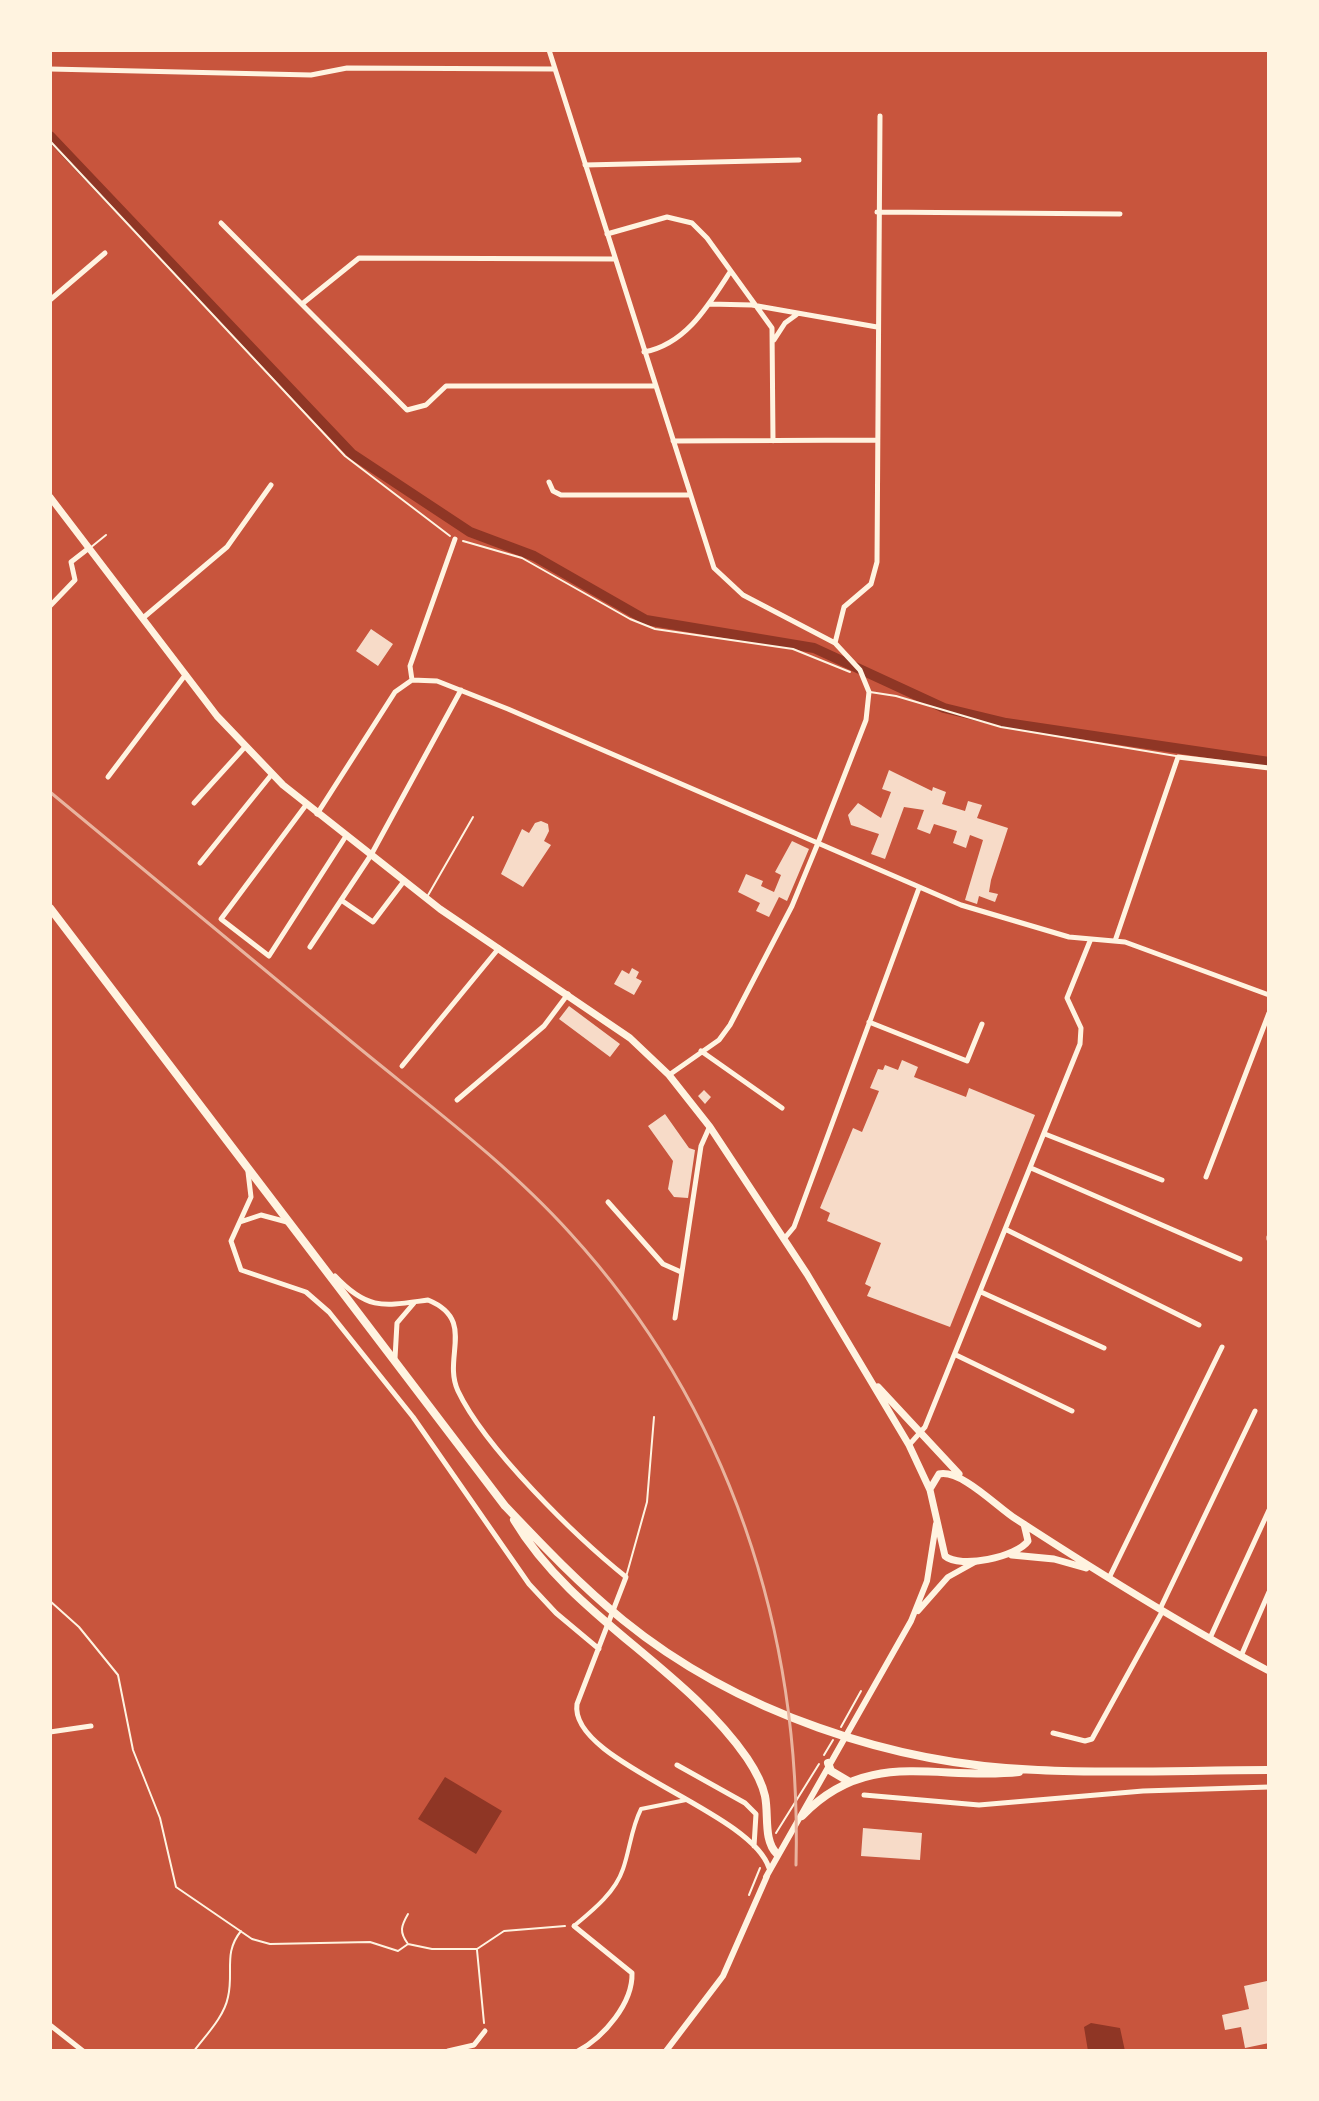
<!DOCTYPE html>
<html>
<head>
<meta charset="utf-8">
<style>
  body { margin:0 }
  #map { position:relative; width:1319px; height:2101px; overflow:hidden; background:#c8553d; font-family:Quicksand,sans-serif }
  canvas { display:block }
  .frame { position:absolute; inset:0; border:52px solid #fff3e0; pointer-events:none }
</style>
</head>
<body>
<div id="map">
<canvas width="1319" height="2101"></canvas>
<div class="frame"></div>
</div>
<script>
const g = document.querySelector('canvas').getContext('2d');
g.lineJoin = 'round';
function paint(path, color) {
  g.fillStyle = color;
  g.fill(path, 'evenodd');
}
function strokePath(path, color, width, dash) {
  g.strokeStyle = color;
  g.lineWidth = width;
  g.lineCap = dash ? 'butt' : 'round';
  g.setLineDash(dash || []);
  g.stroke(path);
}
paint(new Path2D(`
  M 445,1777 L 502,1811 L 476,1854 L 418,1819 Z
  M 1091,2023 L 1120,2028 L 1125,2051 L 1088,2051 L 1084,2027 Z`), '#8f3625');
strokePath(new Path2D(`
  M 50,136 L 352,454 L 470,532 L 534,556 L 646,620 L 814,648 L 944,708 L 1006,723 L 1269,762`), '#8f3625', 10);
paint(new Path2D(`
  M 371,629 L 393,644 L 378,666 L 356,651 Z
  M 889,770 L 932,791 L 933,787 L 946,792 L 942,804 L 965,811 L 968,801 L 982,805 L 977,818 L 1008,828 L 991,880 L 989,892 L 998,894 L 995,902 L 979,896 L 977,904 L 965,900 L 983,840 L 970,835 L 966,848 L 953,843 L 957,831 L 934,824 L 930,834 L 917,829 L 924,810 L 904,807 L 885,859 L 871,854 L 879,834 L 851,825 L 848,815 L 858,803 L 881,818 L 891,792 L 882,789 Z
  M 541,821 L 548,824 L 549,831 L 544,841 L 551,845 L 523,887 L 501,874 L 522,829 L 529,833 L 535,823 Z
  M 792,841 L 809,849 L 787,901 L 779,897 L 769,917 L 756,911 L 760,903 L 738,892 L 746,874 L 763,881 L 761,886 L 774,892 L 781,875 L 775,872 Z
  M 632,968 L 639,972 L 636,978 L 642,981 L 634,995 L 614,984 L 622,970 L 629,974 Z
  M 569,1006 L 620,1044 L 610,1057 L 559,1019 Z
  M 902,1060 L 918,1067 L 914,1077 L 966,1097 L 969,1088 L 1035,1115 L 950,1327 L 867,1296 L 871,1287 L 865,1284 L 881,1243 L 827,1221 L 830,1213 L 820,1208 L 853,1128 L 862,1132 L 879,1091 L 870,1088 L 878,1069 L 883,1070 L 885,1065 L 898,1070 Z
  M 704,1090 L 711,1097 L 705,1104 L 698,1096 Z
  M 665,1114 L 689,1148 L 695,1150 L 688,1198 L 674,1197 L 668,1189 L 673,1161 L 648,1126 Z
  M 863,1828 L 922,1833 L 920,1860 L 861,1856 Z
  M 1267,1981 L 1269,2043 L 1245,2048 L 1241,2027 L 1225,2030 L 1222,2015 L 1249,2009 L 1244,1986 Z`), '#f7dbc8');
strokePath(new Path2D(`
  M 50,141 L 345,456 L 450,536
  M 463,541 L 522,558 L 630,619 L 655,629 L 793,649 L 850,672
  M 50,1601 L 79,1627 L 118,1675 L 133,1750 L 160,1818 L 176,1887 L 252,1939 L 270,1944 L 370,1942 L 398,1951 L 408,1944
  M 841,1727 L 861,1691
  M 824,1755 L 833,1740
  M 776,1833 L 819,1764
  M 749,1895 L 760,1868
  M 408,1914 C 401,1926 399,1932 408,1944 L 432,1949 L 477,1949 L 504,1931 L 565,1926
  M 477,1950 L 484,2023
  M 194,2051 C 206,2035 224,2017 228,1997 C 234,1972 223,1953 241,1931`), '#fff3e0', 2);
strokePath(new Path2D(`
  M 90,548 L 106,535
  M 870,692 L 896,696 L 1001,727 L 1176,756
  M 427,897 L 473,817
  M 626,1577 L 647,1502 L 654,1417`), '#fff3e0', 2);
strokePath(new Path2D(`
  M 574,1926 C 592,1911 615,1893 623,1869 C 630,1849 631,1829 641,1809 L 686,1800`), '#fff3e0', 4);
strokePath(new Path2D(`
  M 549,50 L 714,568 L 743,595 L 835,643 L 860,670 L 869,692 L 866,720 L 818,843 L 792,906 L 730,1025 L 719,1040 L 669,1075
  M 50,69 L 311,75 L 347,68 L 554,69
  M 585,165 L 799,160
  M 877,212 L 1120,214
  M 221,223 L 407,410 L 426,405 L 446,386 L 655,386
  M 607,234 L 667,217 L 692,223 L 707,238 L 772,328 L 773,441
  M 50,300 L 105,253
  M 302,304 L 359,258 L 615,259
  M 709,304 L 752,305 L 877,327
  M 774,340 L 785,323 L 796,315
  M 644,352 C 686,344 708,306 730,272
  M 673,441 L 877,440
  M 549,482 L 553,491 L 561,495 L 690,495
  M 50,606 L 75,580 L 71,562 L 89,548
  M 143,618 L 227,547 L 271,485
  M 835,643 L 844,607 L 871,584 L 877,562 L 880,116
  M 412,680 L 437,681 L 508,709 L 961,905 L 1069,937 L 1125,942 L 1269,995
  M 412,680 L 410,666 L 455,539
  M 108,777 L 186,674
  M 194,803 L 244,748
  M 306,805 L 221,919 L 269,956 L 346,836
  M 317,814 L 395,692 L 412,680
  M 200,863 L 272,774
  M 341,900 L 373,922 L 404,881
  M 1115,941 L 1178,757 L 1269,768
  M 310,947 L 371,855 L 461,690
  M 869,1022 L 967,1061 L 982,1024
  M 701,1051 L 782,1108
  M 402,1066 L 499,948
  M 457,1100 L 544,1026 L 568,994
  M 1045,1134 L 1162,1180
  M 1031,1168 L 1240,1259
  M 248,1172 L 251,1197 L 231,1241 L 241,1270 L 306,1292 L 329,1312 L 413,1417 L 529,1584 L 556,1613 L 599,1649
  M 1206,1177 L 1269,1013
  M 608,1202 L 663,1264 L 681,1272
  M 240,1222 L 261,1215 L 287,1222
  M 1007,1230 L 1199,1325
  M 784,1239 L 794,1227 L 919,888
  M 1269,1239 L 1269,1237
  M 335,1276 C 368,1311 384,1306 428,1300 C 477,1320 442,1357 458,1391 C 485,1448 576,1537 626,1577 L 577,1704 C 568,1762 751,1810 769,1868
  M 981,1292 L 1104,1348
  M 675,1318 L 701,1146 L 709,1128
  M 956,1355 L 1072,1411
  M 395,1358 L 397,1323 L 414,1303
  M 909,1445 L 925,1427 L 1080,1044 L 1081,1028 L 1067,998 L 1090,941
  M 1109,1578 L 1222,1347
  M 1160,1609 L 1255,1411
  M 1210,1638 L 1269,1510
  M 1241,1656 L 1269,1592
  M 50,1732 L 91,1726
  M 1053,1733 L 1085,1741 L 1092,1739 L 1162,1612
  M 677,1765 L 745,1803 L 756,1814 L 754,1846
  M 864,1795 L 979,1805 L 1143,1791 L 1269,1787
  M 574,1926 L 632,1973 C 633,2003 604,2037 578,2051
  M 50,2025 L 83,2051
  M 448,2051 L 474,2045 L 485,2031`), '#fff3e0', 5);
strokePath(new Path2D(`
  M 918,1611 L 948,1577 L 975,1562
  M 766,1877 L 911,1621 L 927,1581 L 936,1524
  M 666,2051 L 723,1976 L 767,1876`), '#fff3e0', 6);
strokePath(new Path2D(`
  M 50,497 L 217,716 L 283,785 L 440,909 L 630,1038 L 669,1075 L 710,1127 L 807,1274 L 909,1445 L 930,1490 L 945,1556 C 960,1569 1017,1557 1028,1541 L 1024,1524
  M 878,1387 L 959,1474
  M 930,1489 L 939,1474 C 961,1469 997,1507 1016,1519 C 1099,1573 1182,1625 1269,1671
  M 1012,1555 L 1054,1559 L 1086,1568`), '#fff3e0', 7);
strokePath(new Path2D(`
  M 50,908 L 505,1506 C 543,1546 580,1585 623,1620 C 736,1712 893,1765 1038,1770 C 1115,1774 1192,1770 1269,1770
  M 514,1520 C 572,1617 683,1666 747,1758 C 755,1770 762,1782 765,1796 C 769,1815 763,1840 777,1854
  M 828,1763 L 831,1771 L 848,1781
  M 802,1816 C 868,1747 936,1781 1019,1772`), '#fff3e0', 8);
strokePath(new Path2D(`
  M 50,792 C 149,874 248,956 347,1038 C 423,1101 504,1160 570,1233 C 729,1407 802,1632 796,1865`), '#e9b49f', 3);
</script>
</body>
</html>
